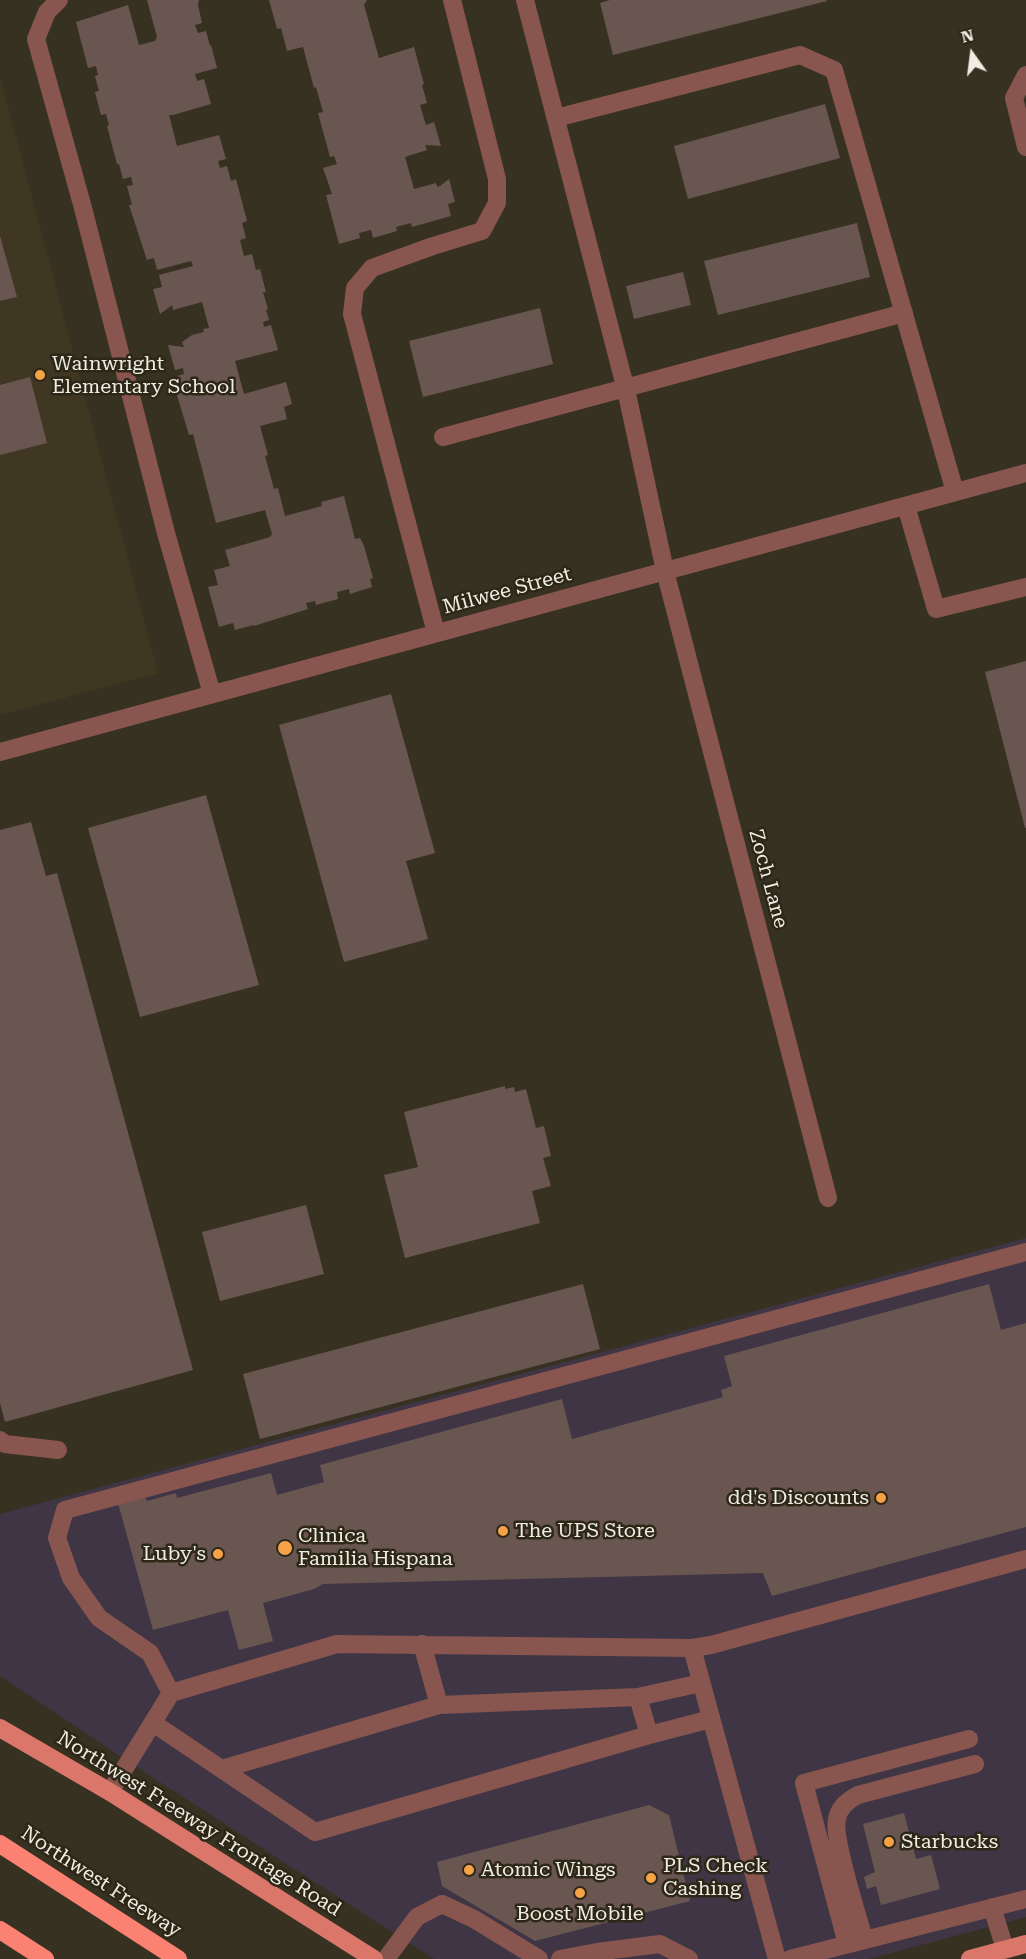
<!DOCTYPE html>
<html>
<head>
<meta charset="utf-8">
<style>
  body { margin:0 }
  #map { position:relative; width:1026px; height:1959px; overflow:hidden; background:#373122; font-family:"Roboto Serif",serif }
  canvas { display:block }
  .north { position:absolute; left:942px; top:24px; width:60px; height:60px; -webkit-text-stroke:4px #2d2718; paint-order:stroke; rotate:346deg; font-size:16px; font-weight:700; line-height:24px; text-align:center; color:#efece2 }
  .north::after { content:''; display:block; margin:auto; width:21px; height:27px; background:#efece2; clip-path:polygon(50% 0,100% 100%,50% 72%,0 100%) }
</style>
</head>
<body>
<div id="map">
<canvas width="1026" height="1959"></canvas>
<div class="north">N</div>
</div>
<script>
const g = document.querySelector('canvas').getContext('2d');
g.lineJoin = 'round';
function paint(path, color) {
  g.fillStyle = color;
  g.fill(path, 'evenodd');
}
function strokePath(path, color, width, dash) {
  g.strokeStyle = color;
  g.lineWidth = width;
  g.lineCap = dash ? 'butt' : 'round';
  g.setLineDash(dash || []);
  g.stroke(path);
}
function write(font, color, halo, rows, align = 'center') {
  g.font = font + ' "Roboto Serif",serif';
  g.lineWidth = 5;
  g.setLineDash([]);
  g.textBaseline = 'middle';
  g.strokeStyle = halo;
  g.fillStyle = color;
  for (const [text, x, y, turn = 0] of rows) {
    g.save();
    g.translate(x, y);
    g.rotate((+turn || 0) * Math.PI / 180);
    g.textAlign = isNaN(turn) ? turn : align;
    if (halo) g.strokeText(text, 0, 0);
    g.fillText(text, 0, 0);
    g.restore();
  }
}
paint(new Path2D(`
  M 1026,1238 L 1026,1917 L 869,1959 L 434,1959 L 135,1766 L 0,1676 L 0,1514 Z`), '#3f3545');
paint(new Path2D(`
  M 0,76 L 158,673 L 0,715 Z`), '#3f3721');
paint(new Path2D(`
  M 147,0 L 199,0 L 198,5 L 202,23 L 195,25 L 198,33 L 206,31 L 210,46 L 211,45 L 217,68 L 195,74 L 197,81 L 204,79 L 211,104 L 173,115 L 169,115 L 177,146 L 219,135 L 226,159 L 218,161 L 220,168 L 227,166 L 231,181 L 236,179 L 247,221 L 242,223 L 246,238 L 240,240 L 244,256 L 252,254 L 256,270 L 260,269 L 266,292 L 263,292 L 268,309 L 266,310 L 269,320 L 263,322 L 264,327 L 271,325 L 278,350 L 235,361 L 244,394 L 286,382 L 292,404 L 284,407 L 287,419 L 260,426 L 268,455 L 265,456 L 274,489 L 278,488 L 285,516 L 322,506 L 321,502 L 344,496 L 355,539 L 360,538 L 364,546 L 373,578 L 370,579 L 372,587 L 350,594 L 349,589 L 337,592 L 338,599 L 316,605 L 315,601 L 306,603 L 308,609 L 254,626 L 254,625 L 235,630 L 233,623 L 219,627 L 208,587 L 218,585 L 214,570 L 230,566 L 225,550 L 270,537 L 272,534 L 265,510 L 216,523 L 193,434 L 189,435 L 176,392 L 182,391 L 177,376 L 184,374 L 183,368 L 175,370 L 168,345 L 184,347 L 182,342 L 192,335 L 204,332 L 203,329 L 209,328 L 202,302 L 173,310 L 172,305 L 160,314 L 153,289 L 162,287 L 159,275 L 193,266 L 191,261 L 157,270 L 154,258 L 147,260 L 129,205 L 132,205 L 127,186 L 133,185 L 131,177 L 123,179 L 119,164 L 117,164 L 107,126 L 109,125 L 106,114 L 101,115 L 95,92 L 99,91 L 95,76 L 98,75 L 96,66 L 88,68 L 76,22 L 128,5 L 139,45 L 155,41 L 157,37 Z
  M 269,0 L 367,0 L 364,5 L 379,58 L 414,47 L 424,84 L 422,85 L 427,103 L 420,105 L 426,125 L 434,122 L 441,146 L 425,145 L 427,150 L 405,157 L 414,189 L 436,183 L 437,187 L 440,186 L 449,179 L 455,202 L 448,204 L 451,216 L 412,227 L 411,223 L 396,227 L 397,231 L 373,238 L 371,230 L 359,233 L 360,238 L 339,244 L 326,195 L 332,194 L 323,168 L 337,164 L 334,156 L 330,157 L 318,113 L 323,112 L 316,87 L 314,88 L 303,47 L 287,51 L 281,28 L 277,29 Z
  M 610,0 L 826,0 L 827,1 L 613,55 L 600,3 Z
  M 825,104 L 840,158 L 688,199 L 674,146 Z
  M 857,223 L 870,277 L 718,315 L 704,261 Z
  M 0,236 L 17,297 L 0,301 Z
  M 683,272 L 691,305 L 634,319 L 626,286 Z
  M 540,308 L 553,364 L 423,397 L 409,341 Z
  M 30,377 L 47,443 L 0,455 L 0,385 Z
  M 1026,661 L 1026,828 L 1025,828 L 985,672 Z
  M 391,694 L 435,853 L 406,861 L 428,939 L 344,962 L 279,725 Z
  M 206,795 L 259,985 L 140,1017 L 88,828 Z
  M 31,822 L 46,876 L 57,873 L 193,1370 L 5,1422 L 0,1403 L 0,830 Z
  M 505,1086 L 505,1089 L 514,1087 L 515,1092 L 526,1089 L 536,1128 L 544,1126 L 551,1156 L 543,1158 L 551,1186 L 532,1191 L 540,1223 L 405,1258 L 384,1175 L 418,1167 L 404,1112 Z
  M 306,1205 L 324,1274 L 220,1301 L 202,1232 Z
  M 583,1284 L 600,1349 L 260,1439 L 243,1374 Z
  M 989,1284 L 1001,1330 L 1026,1323 L 1026,1527 L 772,1596 L 763,1573 L 323,1584 L 314,1589 L 263,1603 L 273,1641 L 239,1650 L 228,1610 L 153,1630 L 118,1503 L 145,1496 L 147,1501 L 176,1493 L 177,1498 L 271,1473 L 277,1495 L 324,1482 L 320,1465 L 562,1399 L 572,1439 L 723,1397 L 721,1390 L 732,1386 L 724,1356 Z
  M 649,1805 L 669,1815 L 690,1901 L 535,1941 L 442,1886 L 437,1862 Z
  M 904,1813 L 916,1859 L 931,1855 L 940,1889 L 881,1905 L 876,1886 L 867,1889 L 864,1877 L 875,1872 L 863,1824 Z`), '#6a5651');
strokePath(new Path2D(`
  M 59,0 L 47,12 L 36,39 L 83,208 L 166,533 L 212,694
  M 525,0 L 627,394 L 665,571 L 828,1198
  M 1026,75 L 1014,98 L 1026,147
  M 556,118 L 800,55 L 834,70 L 955,492
  M 443,437 L 904,313
  M 906,506 L 936,609 L 1026,587
  M 436,633 L 352,314 L 355,288 L 372,268 L 433,246 L 482,231 L 497,203 L 497,179 L 452,0
  M 0,752 L 1026,473
  M 0,1440 L 5,1444 L 58,1450
  M 422,1644 L 439,1705 L 638,1697 L 649,1735
  M 692,1648 L 777,1959
  M 171,1693 L 150,1653 L 99,1618 L 71,1578 L 57,1538 L 65,1510 L 1026,1252
  M 638,1697 L 701,1683
  M 153,1723 L 315,1832 L 649,1735 L 711,1719
  M 222,1769 L 439,1705
  M 110,1792 L 171,1693 L 337,1644 L 692,1648 L 711,1645 L 1026,1559
  M 992,1907 L 1005,1949
  M 864,1939 C 858,1916 832,1838 837,1819 C 839,1807 848,1800 858,1795 L 975,1764
  M 847,1944 L 804,1783 L 969,1739
  M 386,1959 L 417,1917 L 442,1904 L 474,1919 L 539,1959
  M 560,1959 L 597,1952 L 660,1944 L 689,1959
  M 790,1959 L 1026,1899`), '#88564f', 18);
strokePath(new Path2D(`
  M 0,1728 L 110,1792 L 374,1959
  M 970,1959 L 1026,1944`), '#da766a', 18);
strokePath(new Path2D(`
  M 0,1844 L 178,1959
  M 0,1930 L 45,1959`), '#fb8273', 18);
for (const [x, y, r, color] of [
  [40,375,6,"#f6a247"],
  [881,1498,6,"#f6a247"],
  [503,1531,6,"#f6a247"],
  [285,1548,8,"#f6a247"],
  [218,1554,6,"#f6a247"],
  [889,1842,6,"#f6a247"],
  [469,1870,6,"#f6a247"],
  [651,1878,6,"#f6a247"],
  [580,1893,6,"#f6a247"]
]) {
  const dot = new Path2D();
  dot.arc(x, y, r, 0, 2 * Math.PI);
  g.fillStyle = color;
  g.fill(dot);
  strokePath(dot, '#2d2718', 2);
}
write('20px', '#efece2', '#2d2718', [
  ["Wainwright",52,364],
  ["Elementary School",52,387],
  ["dd's Discounts",869,1498,"right"],
  ["The UPS Store",515,1531],
  ["Clinica",298,1536],
  ["Familia Hispana",298,1559],
  ["Luby's",206,1554,"right"],
  ["Starbucks",901,1842],
  ["PLS Check",663,1866],
  ["Cashing",663,1889],
  ["Atomic Wings",481,1870],
  ["Boost Mobile",580,1914,"center"]
], 'left');
write('20px', '#efece2', '#2d2718', [
  ["Milwee Street",507,591,-15],
  ["Zoch Lane",768,879,75],
  ["Northwest Freeway Frontage Road",199,1824,32],
  ["Northwest Freeway",101,1882,33]
]);
</script>
</body>
</html>
